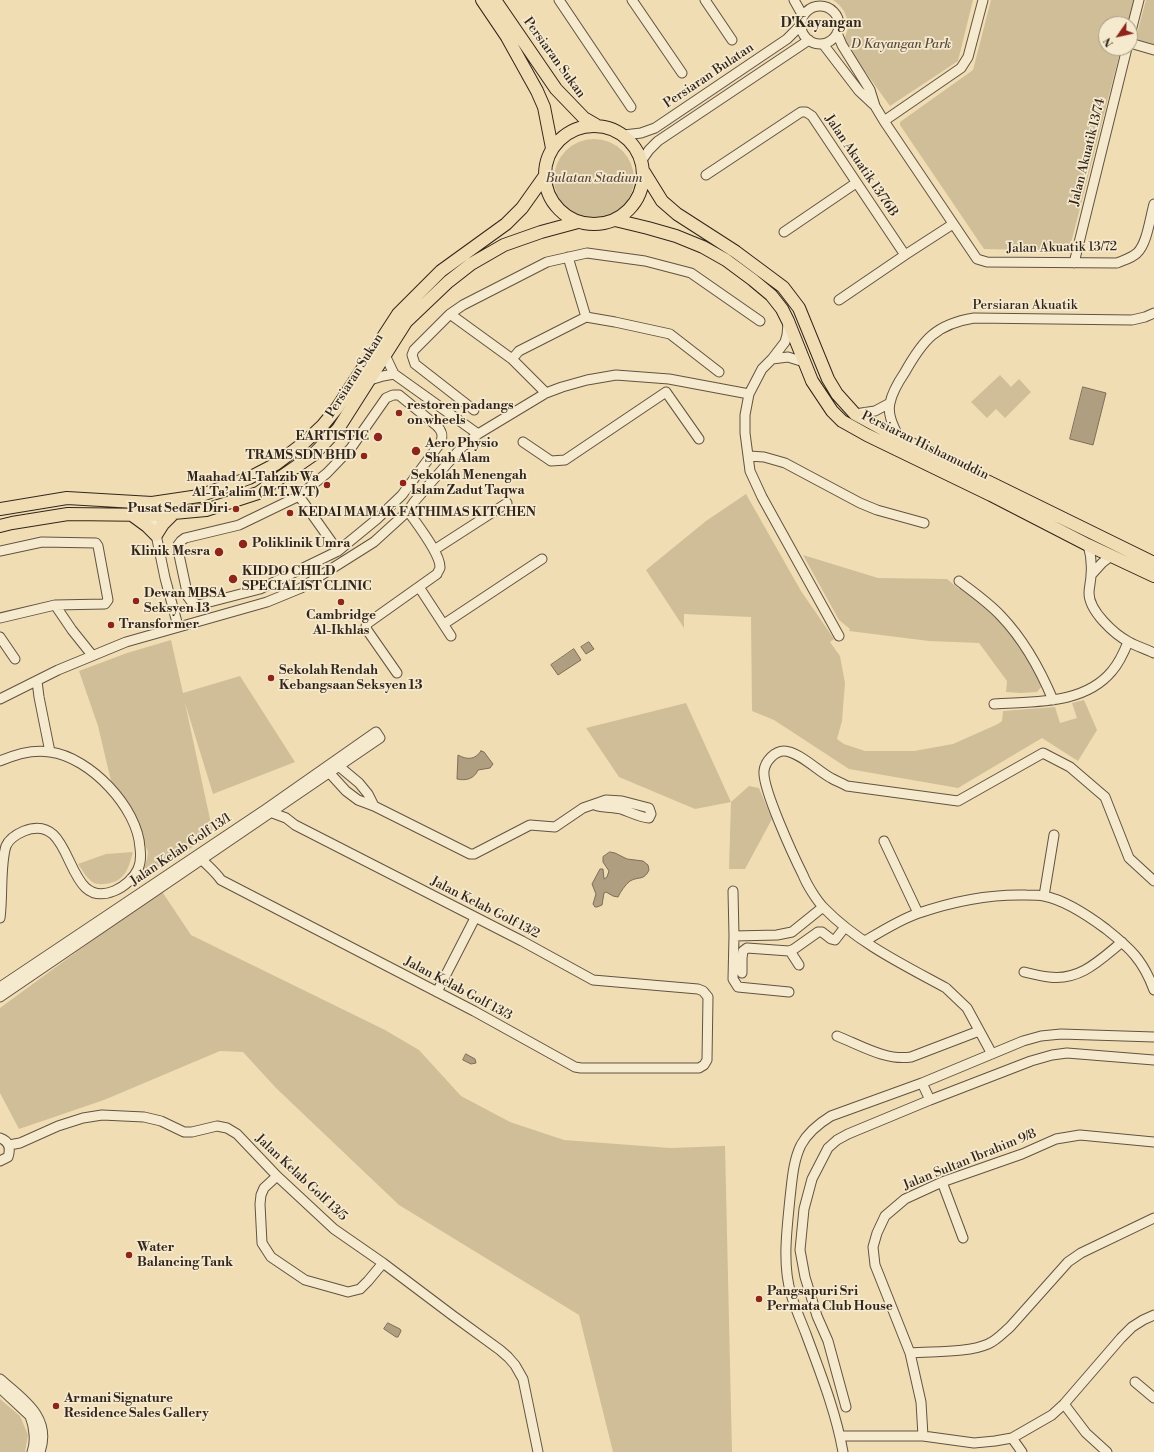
<!DOCTYPE html>
<html>
<head>
<meta charset="utf-8">
<style>
  body { margin:0 }
  #map { position:relative; width:1154px; height:1452px; overflow:hidden; background:#f0ddb3; font-family:"Libre Bodoni",serif }
  canvas { display:block }
  .north { position:absolute; left:1098px; top:16px; width:40px; height:40px; box-sizing:border-box; background:#f5e9ce; border:1px solid #a79b87; border-radius:50%; rotate:236deg; font-size:11px; font-weight:700; line-height:16px; text-align:center; color:#32251c }
  .north::after { content:''; display:block; margin:auto; width:14px; height:18px; background:#8f2418; clip-path:polygon(50% 0,100% 100%,50% 72%,0 100%) }
</style>
</head>
<body>
<div id="map">
<canvas width="1154" height="1452"></canvas>
<div class="north">N</div>
</div>
<script>
const g = document.querySelector('canvas').getContext('2d');
g.lineJoin = 'round';
function paint(path, color) {
  g.fillStyle = color;
  g.fill(path, 'evenodd');
}
function strokePath(path, color, width, dash) {
  g.strokeStyle = color;
  g.lineWidth = width;
  g.lineCap = dash ? 'butt' : 'round';
  g.setLineDash(dash || []);
  g.stroke(path);
}
function write(font, color, halo, rows, align = 'center') {
  g.font = font + ' "Libre Bodoni",serif';
  g.lineWidth = 3.5;
  g.setLineDash([]);
  g.textBaseline = 'middle';
  g.strokeStyle = halo;
  g.fillStyle = color;
  for (const [text, x, y, turn = 0] of rows) {
    g.save();
    g.translate(x, y);
    g.rotate((+turn || 0) * Math.PI / 180);
    g.textAlign = isNaN(turn) ? turn : align;
    if (halo) g.strokeText(text, 0, 0);
    g.fillText(text, 0, 0);
    g.restore();
  }
}
paint(new Path2D(`
  M 833,0 L 973,0 L 958,61 L 890,106 L 843,41 C 845,37 847,32 848,28 C 849,17 842,5 833,0 Z
  M 991,0 L 1134,0 L 1128,24 L 1106,24 L 1106,48 L 1121,48 L 1070,247 L 1065,251 L 984,249 L 900,125 L 900,122 L 973,70 Z
  M 1146,0 L 1154,0 L 1154,46 L 1135,41 Z
  M554 179a40 40 0 1 1 80 0a40 40 0 1 1-80 0Z
  M 1000,375 L 1011,387 L 1019,379 L 1031,392 L 1005,418 L 996,409 L 987,418 L 971,402 Z
  M 746,494 L 801,591 L 834,639 L 830,642 L 840,656 L 845,683 L 842,721 L 837,739 L 844,744 L 865,751 L 914,751 L 953,744 L 998,724 L 1002,721 L 1003,711 L 1055,707 L 1060,723 L 1077,718 L 1072,703 L 1084,700 L 1097,730 L 1078,761 L 1042,738 L 958,788 L 849,769 L 774,720 L 752,711 L 751,617 L 684,614 L 684,628 L 646,570 L 706,521 Z
  M 803,555 L 878,578 L 947,579 L 959,589 L 961,586 L 1004,623 L 1029,660 L 1042,686 L 1037,692 L 1021,693 L 1006,692 L 1007,681 L 979,643 L 929,641 L 849,631 L 850,629 L 839,620 Z
  M 171,640 L 183,693 L 240,676 L 295,762 L 213,794 L 185,703 L 213,833 L 133,887 L 143,872 L 147,859 L 148,852 L 139,829 L 112,785 L 98,726 L 79,671 L 127,653 Z
  M 686,703 L 731,802 L 749,786 L 759,788 L 772,819 L 745,869 L 729,869 L 731,802 L 695,809 L 619,777 L 586,728 Z
  M 133,852 C 129,866 126,880 110,883 C 105,884 99,885 94,883 C 88,880 82,870 78,864 L 106,854 Z
  M 161,890 L 191,935 L 385,1030 L 419,1050 L 461,1096 L 510,1122 L 564,1140 L 670,1148 L 725,1146 L 732,1452 L 613,1452 L 579,1315 L 399,1205 L 276,1088 L 243,1052 L 220,1051 L 104,1100 L 19,1129 L 0,1093 L 0,1008 Z
  M 0,1399 L 20,1416 L 28,1435 L 25,1452 L 0,1452 Z`), '#d0be99');
const water = new Path2D(`
  M 1083,387 L 1106,393 L 1093,445 L 1070,439 Z
  M 589,642 L 594,649 L 586,654 L 581,647 Z
  M 574,649 L 581,660 L 558,675 L 551,665 Z
  M 481,751 L 484,752 L 493,764 L 490,768 L 478,770 C 474,779 466,781 457,779 L 458,755 C 467,760 475,760 481,751 Z
  M 610,852 L 615,853 L 627,859 L 643,861 L 648,865 L 649,870 C 644,881 639,876 630,881 C 625,885 621,891 618,897 L 613,896 L 606,892 L 604,893 L 602,905 L 597,907 L 595,907 L 593,904 L 596,894 L 592,884 L 600,869 L 603,869 L 604,879 L 607,877 L 609,871 L 603,862 L 603,857 Z
  M 466,1054 L 475,1059 L 476,1063 L 471,1064 L 463,1060 Z
  M 388,1323 L 400,1329 L 401,1331 L 398,1337 L 396,1337 C 392,1334 388,1332 384,1329 Z`);
paint(water, '#af9e80');
strokePath(water, '#7d6e58', 1);
const minor = new Path2D(`
  M 559,0 L 631,107
  M 632,0 L 682,73
  M 705,0 L 732,40
  M 794,0 L 803,16
  M801 25a19 19 0 1 1 38 0a19 19 0 1 1-38 0Z
  M 837,33 L 842,45 L 870,90 L 875,106 L 884,121 L 977,259 L 987,262 L 1117,263 C 1124,260 1132,258 1137,253 C 1147,244 1150,218 1154,204
  M 1130,35 L 1139,0
  M 1130,43 L 1154,50
  M 823,44 L 859,91 L 874,105
  M 884,121 L 961,68 L 968,57 L 983,0
  M 624,135 L 641,133 L 655,128 L 787,39 L 801,25
  M 642,160 L 649,150 L 658,141 L 809,40
  M 706,175 L 801,112 L 806,112 L 812,116 L 905,255
  M 784,232 L 856,183
  M 568,257 L 586,317
  M 1074,263 L 1127,48
  M 839,300 L 905,255 L 953,224
  M 450,314 L 512,359 L 546,393
  M 788,324 L 787,335 L 785,342 L 772,359 L 762,369 L 749,394 L 745,415 L 745,433 L 750,471 L 762,497 L 839,636
  M 385,355 L 394,374 L 478,434
  M 512,359 L 519,351 L 586,317 L 615,322 L 670,334 L 719,372
  M 772,359 L 788,357 L 804,362
  M 370,380 L 383,376 L 394,374
  M 666,392 L 699,439
  M 393,395 L 399,395 L 437,426 C 442,431 443,435 441,442 L 402,495 L 377,519 L 338,551 L 260,589 L 198,605 L 191,601 L 188,597 L 178,550 L 178,545 L 181,541 L 185,538 L 239,525 L 299,496 L 327,473 L 351,448 L 386,398 Z
  M 474,410 L 415,364 L 412,355 L 414,350 L 450,314 L 463,305 L 547,262 L 587,253 L 645,261 L 691,273 L 760,321
  M 855,414 L 875,411 L 890,403
  M 899,438 C 894,427 887,415 890,403 C 892,392 899,381 905,372 C 923,340 936,324 974,318 L 1132,320 L 1145,317 L 1154,313
  M 523,442 L 551,461 L 565,460 L 666,392
  M 749,456 L 764,457 L 785,463 L 860,503 L 877,510 L 924,523
  M 299,496 L 338,551
  M 152,515 L 165,578 L 178,626
  M 1088,545 C 1091,555 1092,565 1091,575 C 1091,581 1089,587 1089,593 C 1089,611 1114,634 1129,642 C 1136,646 1146,649 1154,653
  M 434,550 L 507,503
  M 0,551 L 42,542 L 96,543 L 98,546 L 108,600 L 105,604 L 55,605 L 0,618
  M 1092,574 L 1102,563 L 1111,556
  M 959,581 C 973,592 989,603 1001,616 C 1024,640 1040,669 1053,700
  M 419,587 L 451,636
  M 55,605 L 72,630 L 92,655
  M 444,624 L 542,559
  M 0,637 L 15,659
  M 397,673 L 367,630 L 366,626 L 368,623 L 437,574 C 437,573 440,569 440,568 C 441,554 416,523 408,511
  M 37,681 L 39,697 L 50,752
  M 0,699 L 58,670 L 126,642 L 267,602 L 301,588 L 374,542 L 408,511 L 414,502 L 461,448 L 478,434 L 546,393 L 562,387 L 587,380 L 616,375 L 669,379 L 749,394
  M 994,704 C 1034,701 1084,705 1112,671 C 1119,663 1124,652 1128,642
  M 0,761 C 16,754 33,749 50,752 C 90,757 138,808 140,848 C 141,855 141,862 138,869 C 134,878 124,887 114,891 C 62,912 77,810 24,831 C 17,834 9,839 6,846 C 0,865 3,897 0,918
  M 335,763 L 359,783 L 368,794 L 374,806
  M 325,768 L 346,791 L 358,800 L 374,806 L 470,854 L 474,854 L 530,825 L 555,827 L 583,808 L 606,800 L 622,801 L 649,808 L 651,814 L 649,818 C 639,817 630,812 621,809 C 612,807 603,808 595,805
  M 884,841 L 918,913
  M 198,855 C 205,864 214,870 221,880 L 474,1011 L 575,1067 L 581,1068 L 699,1068 L 704,1065 L 707,1060 L 708,997 L 703,991 L 698,989 L 593,980 L 522,941 L 295,825 L 286,818 L 270,812 L 266,809
  M 733,891 L 734,936
  M 1044,896 L 1054,835
  M 865,941 C 880,932 903,918 919,913 C 954,901 990,894 1026,895 C 1032,895 1039,895 1044,896 C 1064,900 1090,917 1106,929 C 1130,948 1143,960 1154,990
  M 790,951 L 799,965
  M 1024,972 C 1032,974 1040,976 1049,977 C 1080,981 1100,960 1122,942
  M 742,973 L 742,958 L 743,951 L 747,948 L 789,951 L 794,949 L 818,932 L 822,932 L 831,939 L 835,940 L 845,927
  M 0,987 L 266,809 L 376,732 L 380,738 L 0,997
  M 437,992 L 475,918
  M 789,992 L 738,987 L 733,979 L 734,936 L 777,935 L 792,932 L 823,907
  M 837,1036 C 860,1045 886,1061 911,1057 L 979,1031
  M 992,1054 L 967,1008 L 946,988 C 904,965 858,943 824,908 C 817,901 807,885 803,875 C 794,857 762,788 764,771 C 765,761 775,751 784,751 C 798,751 818,771 831,778 C 836,781 842,783 847,786 L 958,801 L 1043,753 L 1070,767 L 1105,797 L 1129,858 L 1154,881
  M 922,1083 L 930,1100
  M 0,1138 C 9,1141 11,1148 8,1157 L 0,1161
  M 9,1145 L 20,1143 L 58,1126 L 83,1118 L 102,1115 L 144,1117 L 161,1121 L 184,1132 L 192,1132 L 217,1126 L 227,1128 L 237,1134 L 277,1176 L 334,1229 L 383,1263 L 452,1315 L 500,1350 L 508,1357 L 515,1365 L 523,1379 L 538,1452
  M 277,1176 L 264,1188 L 261,1195 L 260,1204 L 262,1243 L 271,1257 L 305,1280 L 348,1292 L 360,1289 L 368,1281 L 383,1263
  M 942,1182 L 963,1238
  M 910,1353 C 932,1351 968,1353 988,1344 C 996,1341 1003,1333 1010,1327 L 1068,1262 L 1081,1253 L 1154,1218
  M 0,1379 C 23,1399 52,1417 40,1452
  M 1135,1382 L 1154,1398
  M 0,1388 L 30,1416 C 34,1426 36,1442 32,1452
  M 1064,1404 L 1086,1433 L 1107,1452
  M 846,1407 L 828,1341 L 817,1316 L 805,1277 L 800,1250 L 804,1209 L 812,1179 L 828,1148 L 837,1140 L 848,1134 L 930,1100 L 1031,1061 L 1052,1055 L 1067,1053 L 1154,1060
  M 840,1436 L 923,1436 L 974,1443 L 995,1441 L 1012,1438 L 1052,1415 L 1064,1404 L 1121,1338 L 1132,1327 L 1143,1320 L 1154,1315
  M 923,1436 L 921,1402 L 910,1353 L 875,1265 L 873,1247 L 877,1233 L 885,1216 L 905,1199 L 942,1182 L 1022,1154 L 1056,1139 L 1080,1135 L 1154,1142
  M 1012,1438 L 1022,1452
  M 843,1452 C 836,1412 820,1372 806,1334 C 801,1321 795,1308 791,1294 C 782,1264 787,1229 790,1198 C 792,1181 793,1161 801,1145 C 808,1132 818,1124 831,1116 L 922,1083 L 1023,1041 L 1041,1036 L 1061,1034 L 1154,1037`);
const major = new Path2D(`
  M 482,0 L 507,37 L 537,91 L 544,107 L 552,148
  M 495,0 L 556,89 L 584,118 L 596,125
  M545 175a49 49 0 1 1 98 0a49 49 0 1 1-98 0Z
  M 644,172 L 662,201 L 677,214 L 736,252 L 783,287 L 799,308 L 828,379 L 837,394 L 855,414 L 899,438 L 1154,563
  M 615,220 L 648,228 L 676,236 L 703,247 L 726,260 L 753,280 L 771,295 L 782,309 L 788,321 L 812,381 L 832,411 L 842,421 L 867,435 L 991,495 L 1088,545 L 1154,576
  M 0,509 L 67,498 L 152,503 L 199,496 L 249,478 L 276,464 L 305,442 L 323,425 L 337,408 L 398,314 L 441,271 L 506,224 L 522,208 L 544,177
  M 132,515 L 147,526 L 156,535 L 163,524 L 173,514
  M 0,526 L 12,523 L 68,514 L 152,515 L 206,510 L 258,493 L 313,455 L 338,429 L 406,322 L 448,282 L 471,264 L 504,245 L 541,232 L 578,222`);
strokePath(minor, '#625342', 11);
strokePath(major, '#32251c', 14);
strokePath(minor, '#f5e9ce', 9);
strokePath(major, '#f0ddb3', 12);
for (const [x, y, r, color] of [
  [399,413,4,"#8f2418"],
  [378,437,5,"#8f2418"],
  [416,451,5,"#8f2418"],
  [364,456,4,"#8f2418"],
  [403,483,4,"#8f2418"],
  [327,485,4,"#8f2418"],
  [236,509,4,"#8f2418"],
  [290,513,4,"#8f2418"],
  [243,544,5,"#8f2418"],
  [219,552,5,"#8f2418"],
  [233,579,5,"#8f2418"],
  [136,601,4,"#8f2418"],
  [341,602,4,"#8f2418"],
  [111,625,4,"#8f2418"],
  [271,678,4,"#8f2418"],
  [129,1255,4,"#8f2418"],
  [759,1299,4,"#8f2418"],
  [56,1406,4,"#8f2418"]
]) {
  const dot = new Path2D();
  dot.arc(x, y, r, 0, 2 * Math.PI);
  g.fillStyle = color;
  g.fill(dot);
  strokePath(dot, '#f5e9ce', 1.5);
}
write('italic 13px', '#5a4b3b', '#f5e9ce', [
  ["D Kayangan Park",901,45],
  ["Bulatan Stadium",594,179]
]);
write('13px', '#32251c', '#f5e9ce', [
  ["Persiaran Sukan",554,58,54],
  ["Persiaran Bulatan",709,76,-34],
  ["Jalan Akuatik 13/74",1088,152,-76],
  ["Jalan Akuatik 13/76B",861,166,56],
  ["Jalan Akuatik 13/72",1062,248,-1],
  ["Persiaran Akuatik",1025,306],
  ["Persiaran Sukan",355,376,-58],
  ["Persiaran Hishamuddin",925,446,26],
  ["Jalan Kelab Golf 13/1",181,850,-34],
  ["Jalan Kelab Golf 13/2",485,908,27],
  ["Jalan Kelab Golf 13/3",458,989,28],
  ["Jalan Sultan Ibrahim 9/8",970,1160,-22],
  ["Jalan Kelab Golf 13/5",301,1178,43]
]);
write('bold 13px', '#32251c', '#f5e9ce', [
  ["restoren padangs",407,406],
  ["on wheels",407,421],
  ["EARTISTIC",369,437,"right"],
  ["Aero Physio",425,444],
  ["Shah Alam",425,459],
  ["TRAMS SDN BHD",356,456,"right"],
  ["Sekolah Menengah",411,476],
  ["Islam Zadut Taqwa",411,491],
  ["Maahad Al-Tahzib Wa",319,478,"right"],
  ["Al-Ta’alim (M.T.W.T)",319,493,"right"],
  ["Pusat Sedar Diri",228,509,"right"],
  ["KEDAI MAMAK FATHIMAS KITCHEN",298,513],
  ["Poliklinik Umra",252,544],
  ["Klinik Mesra",210,552,"right"],
  ["KIDDO CHILD",242,572],
  ["SPECIALIST CLINIC",242,587],
  ["Dewan MBSA",144,594],
  ["Seksyen 13",144,609],
  ["Cambridge",341,616,"center"],
  ["Al-Ikhlas",341,631,"center"],
  ["Transformer",119,625],
  ["Sekolah Rendah",279,671],
  ["Kebangsaan Seksyen 13",279,686],
  ["Water",137,1248],
  ["Balancing Tank",137,1263],
  ["Pangsapuri Sri",767,1292],
  ["Permata Club House",767,1307],
  ["Armani Signature",64,1399],
  ["Residence Sales Gallery",64,1414]
], 'left');
write('bold 14px', '#32251c', '#f5e9ce', [
  ["D'Kayangan",821,24]
]);
</script>
</body>
</html>
